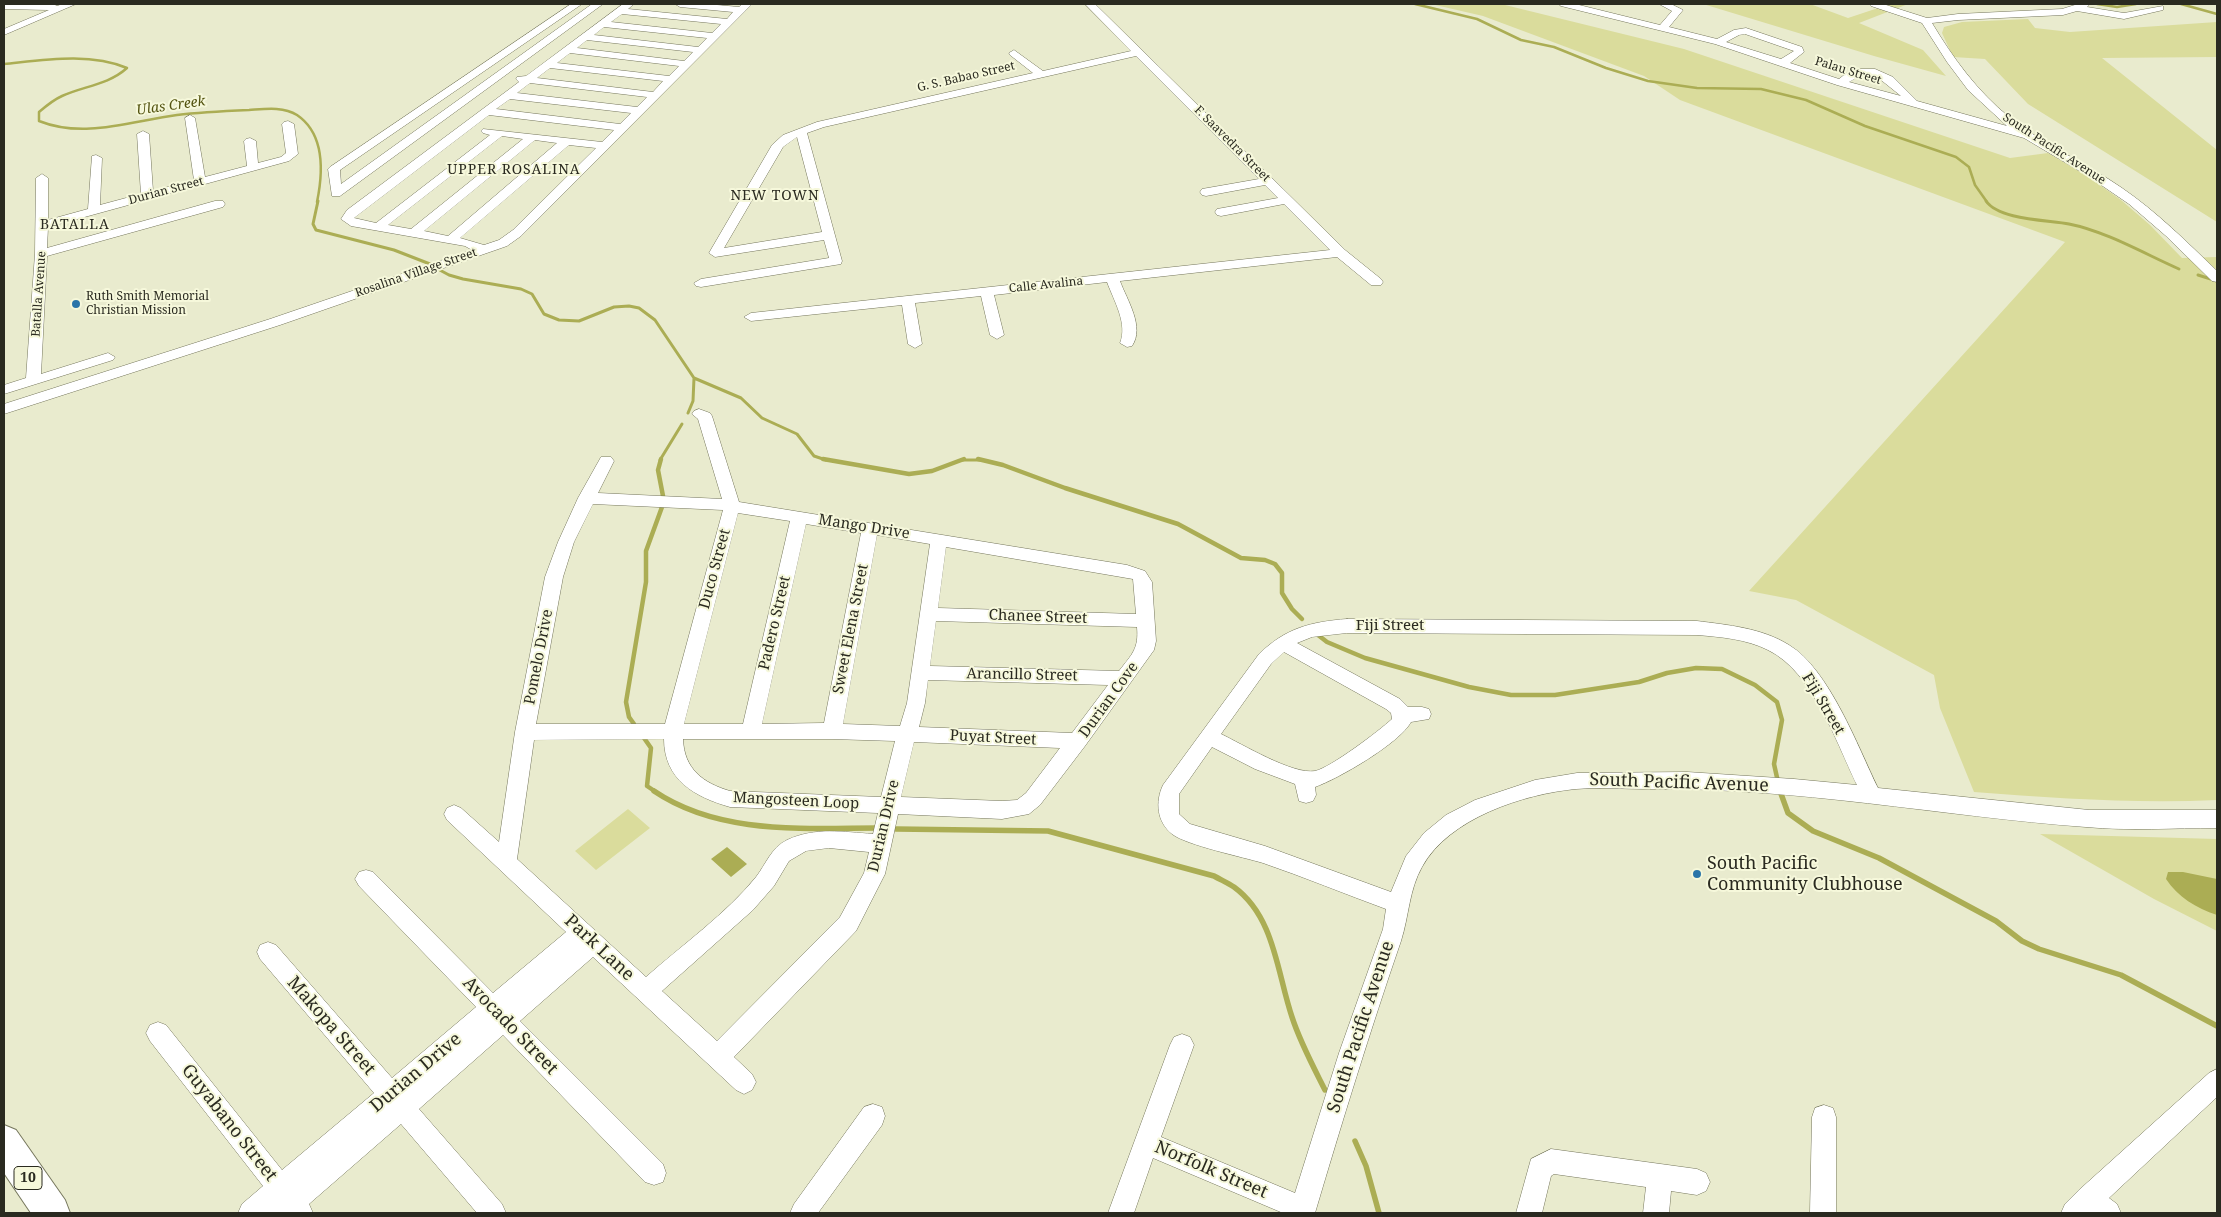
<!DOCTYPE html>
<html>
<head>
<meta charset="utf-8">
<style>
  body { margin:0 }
  #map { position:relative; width:2221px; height:1217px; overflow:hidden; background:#e9ebce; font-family:"Noto Serif",serif }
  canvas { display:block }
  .frame { position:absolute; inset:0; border:5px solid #2a2a20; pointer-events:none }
</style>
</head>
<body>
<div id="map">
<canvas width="2221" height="1217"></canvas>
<div class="frame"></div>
</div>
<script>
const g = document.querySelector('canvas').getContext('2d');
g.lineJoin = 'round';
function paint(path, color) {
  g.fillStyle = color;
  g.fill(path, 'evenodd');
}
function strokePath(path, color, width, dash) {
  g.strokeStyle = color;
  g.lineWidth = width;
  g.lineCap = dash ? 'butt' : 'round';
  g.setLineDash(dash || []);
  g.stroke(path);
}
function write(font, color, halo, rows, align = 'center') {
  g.font = font + ' "Noto Serif",serif';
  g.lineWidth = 4;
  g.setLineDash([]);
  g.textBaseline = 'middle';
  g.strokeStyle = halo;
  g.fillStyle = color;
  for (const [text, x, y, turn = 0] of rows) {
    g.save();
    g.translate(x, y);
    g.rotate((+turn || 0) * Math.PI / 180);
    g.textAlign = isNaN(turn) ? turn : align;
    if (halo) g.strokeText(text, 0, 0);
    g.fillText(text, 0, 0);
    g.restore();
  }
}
paint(new Path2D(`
  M 1431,4 L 1501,4 L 1684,49 L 2010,158 L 2048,153 L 2084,174 L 2121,200 L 2150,225 L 2182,258 L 2217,257 L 2217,800 C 2136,804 2055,798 1974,792 L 1940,708 L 1934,675 L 1796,600 L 1749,591 L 2065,242 L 1680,100 L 1644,76 L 1483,16 Z
  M 1703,4 L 1810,4 L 1848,18 L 1890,4 L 1908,4 L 1859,23 L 1923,50 L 1946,76 L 1874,56 Z
  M 2028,19 L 2035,28 L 2070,32 L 2217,22 L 2217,57 L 2102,58 L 2217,150 L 2217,222 L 2028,104 L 1985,59 L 1953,57 L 1942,33 L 1944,27 L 1962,22 Z
  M 628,809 L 650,828 L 596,870 L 575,851 Z
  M 2040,834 L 2217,839 L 2217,931 L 2154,899 Z`), '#dadc9c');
paint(new Path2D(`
  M 727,847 L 747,864 L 731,877 L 711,859 Z
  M 2168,872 L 2183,872 L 2217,879 L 2217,915 C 2196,908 2178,897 2166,879 Z`), '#abad54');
strokePath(new Path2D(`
  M 1415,4 L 1477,19 L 1521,40 L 1554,47 L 1606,68 L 1648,81 L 1697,88 L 1761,89 L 1806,100 L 1865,126 L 1956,157 L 1969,167 L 1975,185 L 1987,202
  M 2097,4 L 2117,7 L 2136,4
  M 2181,4 L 2217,14
  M 4,64 C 43,60 90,52 127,68 C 108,85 84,86 62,96 C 53,100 46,106 39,112 L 39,121 C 84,139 131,121 177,115 C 201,112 225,111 249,110 C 264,109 283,106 297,115 C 325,134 323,173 317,202`), '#abad54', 2.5);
strokePath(new Path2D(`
  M 318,201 L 313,224 L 316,230 L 394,250 L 430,264
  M 1986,201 C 1999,220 2048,220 2069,224 C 2105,231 2145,254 2179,269
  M 436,268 L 449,275 L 463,279 L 521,289 L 532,294 L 544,314 L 559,320 L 579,321 L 614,307 L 629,306 L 639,308 L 655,320 L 694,378 L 741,398 L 762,418 L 797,434 L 814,456 L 826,460
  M 2198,275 L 2217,281
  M 688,413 L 693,401 L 694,378
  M 660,460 L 682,424
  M 961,460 L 983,460`), '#abad54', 3);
strokePath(new Path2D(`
  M 661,459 L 658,470 L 663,496
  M 823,459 L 909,474 L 932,471 L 964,459
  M 978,459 L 1003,465 L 1065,488 L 1178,524 L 1241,558 L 1265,560 L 1275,564 L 1282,573 L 1282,593 L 1292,609 L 1302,619
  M 1318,635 L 1327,642 L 1365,658 L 1469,687 L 1511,695 L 1555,695 L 1639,682 L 1667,673 L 1696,668 L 1722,669 L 1755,685 L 1777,702 L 1782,720 L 1774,764 L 1778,782
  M 634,724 L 629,717 L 626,702 L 646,582 L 646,551 L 662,507
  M 644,738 L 651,748 L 647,786 L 656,792
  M 1780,790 L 1781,792`), '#abad54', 4.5);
strokePath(new Path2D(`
  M 654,791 C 719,835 803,828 878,828
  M 1780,791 L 1788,813 L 1813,831 L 1879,858 L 1996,921 L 2022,941 L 2039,949 L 2121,975 L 2217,1026
  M 896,829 L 1048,831 L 1214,876 C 1221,880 1228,883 1234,887 C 1275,917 1277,973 1292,1017 C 1300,1042 1313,1066 1325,1090
  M 1355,1141 L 1366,1166 L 1379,1213`), '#abad54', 5.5);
const minor = new Path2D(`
  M 4,4 L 53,4 L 57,6 L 63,4 L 76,4 L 4,35 L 4,29 L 49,10 L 4,9 Z
  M 571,4 L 582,4 L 340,170 L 341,184 L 592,4 L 603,4 L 340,196 L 332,196 L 328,169 L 330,167 Z
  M 623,4 L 634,4 L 628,9 L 727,19 L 733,12 L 680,7 L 675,4 L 706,4 L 739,7 L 742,4 L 752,4 L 521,236 L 507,246 L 280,325 L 4,414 L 4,404 L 270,319 L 472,250 L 465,246 L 351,226 L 341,219 L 347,210 L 519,82 L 516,79 L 517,77 L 526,76 ZM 622,14 L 721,24 L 712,33 L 611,22 ZM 604,27 L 707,38 L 698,47 L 594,35 ZM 587,40 L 693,52 L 684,61 L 577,48 ZM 570,53 L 679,66 L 669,76 L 557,63 ZM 550,68 L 663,81 L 653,92 L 537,78 ZM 530,83 L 647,97 L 637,107 L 517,93 ZM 510,99 L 631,113 L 620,124 L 496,109 ZM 489,115 L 614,130 L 602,142 L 483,129 L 481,131 L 483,133 L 490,135 L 376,223 L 354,218 ZM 502,136 L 523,139 L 411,229 L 388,225 ZM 535,140 L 557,143 L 448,236 L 424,231 ZM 569,145 L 596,148 L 513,230 L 499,240 L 484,245 L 460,238 Z
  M 1085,4 L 1095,4 L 1345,250 L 1381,279 L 1383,282 L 1381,285 L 1371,285 L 1337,257 L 1120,281 C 1127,300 1145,327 1132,346 L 1127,347 L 1120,343 C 1128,324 1114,301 1107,282 L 994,295 L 1004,335 L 997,339 L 990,335 L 981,296 L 915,303 L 922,344 L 915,348 L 908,344 L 902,305 L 751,321 L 744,317 L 751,313 L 1330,250 L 1284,204 L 1221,216 L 1217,215 L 1215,212 L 1217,209 L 1278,198 L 1265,185 L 1206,196 L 1202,195 L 1200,192 L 1202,189 L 1259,179 L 1136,56 L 824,127 L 807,133 L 842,261 L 841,264 L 701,287 L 696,286 L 694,283 L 701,279 L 829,258 L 824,240 L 715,257 L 709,253 L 772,145 L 783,135 L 817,122 L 1033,73 L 1010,55 L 1009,53 L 1014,50 L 1043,71 L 1131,51 ZM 797,137 L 822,232 L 724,248 L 783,147 Z
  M 1559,4 L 1575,4 L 1660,25 L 1672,11 L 1659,4 L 1671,4 L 1683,10 L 1669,27 L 1717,39 L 1734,30 L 1746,28 L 1802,47 L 1804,52 L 1790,63 L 1839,79 L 1848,72 L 1858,69 L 1875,69 L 1893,77 L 1917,101 L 2007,126 L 1968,90 L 1947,62 L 1922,23 L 1871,6 L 1869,4 L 1883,4 L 1927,18 L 1958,14 L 2062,9 L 2078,4 L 2090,4 L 2087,7 L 2124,13 L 2163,6 L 2163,10 L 2124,19 L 2077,11 L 2063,15 L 1958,20 L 1932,23 C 1953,58 1977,91 2009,117 C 2044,145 2086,163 2122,188 C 2157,212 2187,242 2217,271 L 2217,282 L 2212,281 L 2166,236 L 2129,204 L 2088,176 L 2024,138 L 1837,85 L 1715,44 L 1561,6 ZM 1745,34 L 1794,51 L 1781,59 L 1726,42 L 1739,35 ZM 1863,74 L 1876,76 L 1901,96 L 1849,82 Z
  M 190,115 L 195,118 L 205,177 L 247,166 L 244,141 L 246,139 L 250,138 L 256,141 L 258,163 L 281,157 L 286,153 L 282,124 L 284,122 L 288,121 L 294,124 L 298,154 L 289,161 L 48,227 L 47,248 L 215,201 L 223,201 L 225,204 L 223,207 L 47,256 L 41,374 L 108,353 L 115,357 L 113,360 L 4,394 L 4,385 L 26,378 L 35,254 L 36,178 L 42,174 L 48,178 L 48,220 L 88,209 L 92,156 L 96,155 L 102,158 L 100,205 L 141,194 L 137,134 L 143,131 L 149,134 L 153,191 L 194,180 L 185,118 Z
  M 699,409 L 710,413 L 712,416 L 739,502 L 1127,565 L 1145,571 L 1152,582 L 1156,641 L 1154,650 L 1085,746 L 1040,805 L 1029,814 L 1002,819 L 898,814 L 885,874 L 856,931 L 734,1057 L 752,1074 L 756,1082 L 752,1090 L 744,1094 L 736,1090 L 593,957 L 520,1021 L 663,1164 L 666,1173 L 663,1182 L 654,1185 L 645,1182 L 503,1035 L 419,1109 L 502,1204 L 506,1213 L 477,1213 L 401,1124 L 309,1204 L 313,1213 L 238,1213 L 242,1204 L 263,1186 L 150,1041 L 146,1033 L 150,1025 L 158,1022 L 166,1025 L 282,1170 L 374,1093 L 260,959 L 257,952 L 260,945 L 268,942 L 276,945 L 392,1078 L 476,1007 L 359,886 L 355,879 L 359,872 L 366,870 L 373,872 L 493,993 L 566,932 L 447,820 L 444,814 L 447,808 L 454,805 L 461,808 L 499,842 L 515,732 L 545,577 L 558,542 L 578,498 L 601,457 L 611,457 L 614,461 L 598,493 L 722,499 L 698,419 L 692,414 L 694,411 ZM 593,504 L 723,510 L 665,724 L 536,724 L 563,577 L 574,542 ZM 738,513 L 790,521 L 743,724 L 684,724 ZM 806,524 L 861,533 L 824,723 L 762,724 ZM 877,535 L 930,544 L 907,703 L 900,726 L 843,724 ZM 946,547 L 1133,579 L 1136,614 L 938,608 ZM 936,621 L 1137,627 C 1139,649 1132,654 1119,671 L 930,666 ZM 928,680 L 1108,685 L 1072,733 L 919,727 L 925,703 ZM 664,739 C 664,780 695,797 730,807 L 878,813 L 873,834 C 843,832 815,827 787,840 C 771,848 766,864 756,877 C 727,913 681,946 646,977 L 517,859 L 534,740 ZM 683,739 L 832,739 L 895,741 L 881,797 L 730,791 C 703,783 684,769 683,739 ZM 914,742 L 1060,748 L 1026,793 L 1017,800 L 1002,801 L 901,797 ZM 829,848 L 869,852 L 864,873 L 840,917 L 717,1041 L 662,991 L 753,910 L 774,886 L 789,861 L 806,851 Z
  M 1347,619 L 1697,621 C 1728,625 1762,628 1789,645 C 1829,669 1858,747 1878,788 L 2089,810 L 2217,810 L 2217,828 C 2174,828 2129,831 2086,827 C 1940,816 1795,787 1648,789 C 1624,789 1600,787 1576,789 C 1524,794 1449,818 1422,867 C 1409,890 1409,916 1401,941 C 1370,1031 1342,1122 1315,1213 L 1283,1213 L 1153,1158 L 1134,1213 L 1108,1213 L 1170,1045 L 1174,1037 L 1182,1034 L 1190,1037 L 1194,1045 L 1161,1137 L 1295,1193 L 1339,1053 L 1383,929 L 1386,909 C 1345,894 1304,877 1263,863 C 1243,857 1186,845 1172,834 C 1157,822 1155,802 1163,785 L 1259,654 C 1286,628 1310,622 1347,619 ZM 1347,633 L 1697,635 C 1721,637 1746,639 1768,650 C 1813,672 1836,742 1857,785 L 1794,779 L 1687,772 L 1577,773 L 1535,780 L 1475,800 L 1446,815 L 1424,833 L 1406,856 L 1391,892 L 1265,846 L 1190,824 L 1179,814 L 1179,794 L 1212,747 L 1255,769 L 1295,784 L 1299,801 L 1306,803 L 1313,801 L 1316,795 L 1315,787 C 1338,779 1400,743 1411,722 L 1429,719 L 1431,714 L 1429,709 L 1422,707 L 1408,707 L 1400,699 L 1297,643 L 1312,637 ZM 1284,652 L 1386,709 L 1391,713 L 1392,719 C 1379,731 1330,768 1315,771 C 1293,775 1242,744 1221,734 L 1271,664 Z
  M 2217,1069 L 2217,1097 L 2109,1198 L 2117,1204 L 2121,1213 L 2061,1213 L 2065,1204 L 2079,1190 L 2209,1073 Z
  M 873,1104 L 882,1107 L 885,1116 L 882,1125 L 818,1213 L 790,1213 L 794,1204 L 864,1107 Z
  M 1824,1105 L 1833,1108 L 1836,1117 L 1836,1213 L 1810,1213 L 1812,1117 L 1815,1108 Z
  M 1551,1149 L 1697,1169 L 1706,1173 L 1710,1182 L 1706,1191 L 1697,1195 L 1671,1191 L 1669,1213 L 1643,1213 L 1646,1187 L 1554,1174 L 1551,1176 L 1542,1213 L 1516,1213 L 1531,1159 Z`);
const highway = new Path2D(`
  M 4,1125 L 16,1130 L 65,1200 L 70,1213 L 31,1213 L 4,1173 Z`);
strokePath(minor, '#75765c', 1);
strokePath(highway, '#75765c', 2);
paint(minor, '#fff');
paint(highway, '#fff');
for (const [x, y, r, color] of [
  [76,304,5,"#2a75a8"],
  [1697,874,5,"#2a75a8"]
]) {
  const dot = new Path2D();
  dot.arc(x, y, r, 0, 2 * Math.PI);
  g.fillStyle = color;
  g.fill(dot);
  strokePath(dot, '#f6f8db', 2);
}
write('12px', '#2a2a20', '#f6f8db', [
  ["Palau Street",1848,71,17],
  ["G. S. Babao Street",966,77,-13],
  ["F. Saavedra Street",1232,144,45],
  ["South Pacific Avenue",2054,149,33],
  ["Durian Street",166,191,-15],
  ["Rosalina Village Street",416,273,-19],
  ["Calle Avalina",1046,285,-6],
  ["Batalla Avenue",39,294,-86]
]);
write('12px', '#2a2a20', '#f6f8db', [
  ["Ruth Smith Memorial",86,297],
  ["Christian Mission",86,311]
], 'left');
write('italic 14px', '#535310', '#f6f8db', [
  ["Ulas Creek",171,106,-8]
]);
g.letterSpacing = '1px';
write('14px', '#2a2a20', '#f6f8db', [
  ["UPPER ROSALINA",514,170],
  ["NEW TOWN",775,196],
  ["BATALLA",75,225]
]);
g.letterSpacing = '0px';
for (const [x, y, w] of [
  [28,1178,28]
]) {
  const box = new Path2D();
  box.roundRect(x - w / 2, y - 11.5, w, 23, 4);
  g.fillStyle = '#f6f8db';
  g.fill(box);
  strokePath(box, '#2a2a20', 1);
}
write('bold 14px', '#2a2a20', null, [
  ["10",28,1178]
]);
write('15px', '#2a2a20', '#f6f8db', [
  ["Mango Drive",864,527,9],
  ["Duco Street",715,569,-75],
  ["Chanee Street",1038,617,2],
  ["Padero Street",775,623,-77],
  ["Fiji Street",1390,626],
  ["Sweet Elena Street",851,629,-79],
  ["Pomelo Drive",539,657,-79],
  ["Arancillo Street",1022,675,1],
  ["Durian Cove",1109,700,-54],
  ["Fiji Street",1823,704,59],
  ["Puyat Street",993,738,3],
  ["Mangosteen Loop",796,801,3],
  ["Durian Drive",884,826,-77]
]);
write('18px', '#2a2a20', '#f6f8db', [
  ["South Pacific Avenue",1679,783,2],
  ["Park Lane",599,948,43],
  ["Makopa Street",331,1026,49],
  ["Avocado Street",510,1026,46],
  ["South Pacific Avenue",1361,1027,-72],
  ["Durian Drive",416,1073,-40],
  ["Guyabano Street",229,1123,52],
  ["Norfolk Street",1211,1170,23]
]);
write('18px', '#2a2a20', '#f6f8db', [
  ["South Pacific",1707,864],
  ["Community Clubhouse",1707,885]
], 'left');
</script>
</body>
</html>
